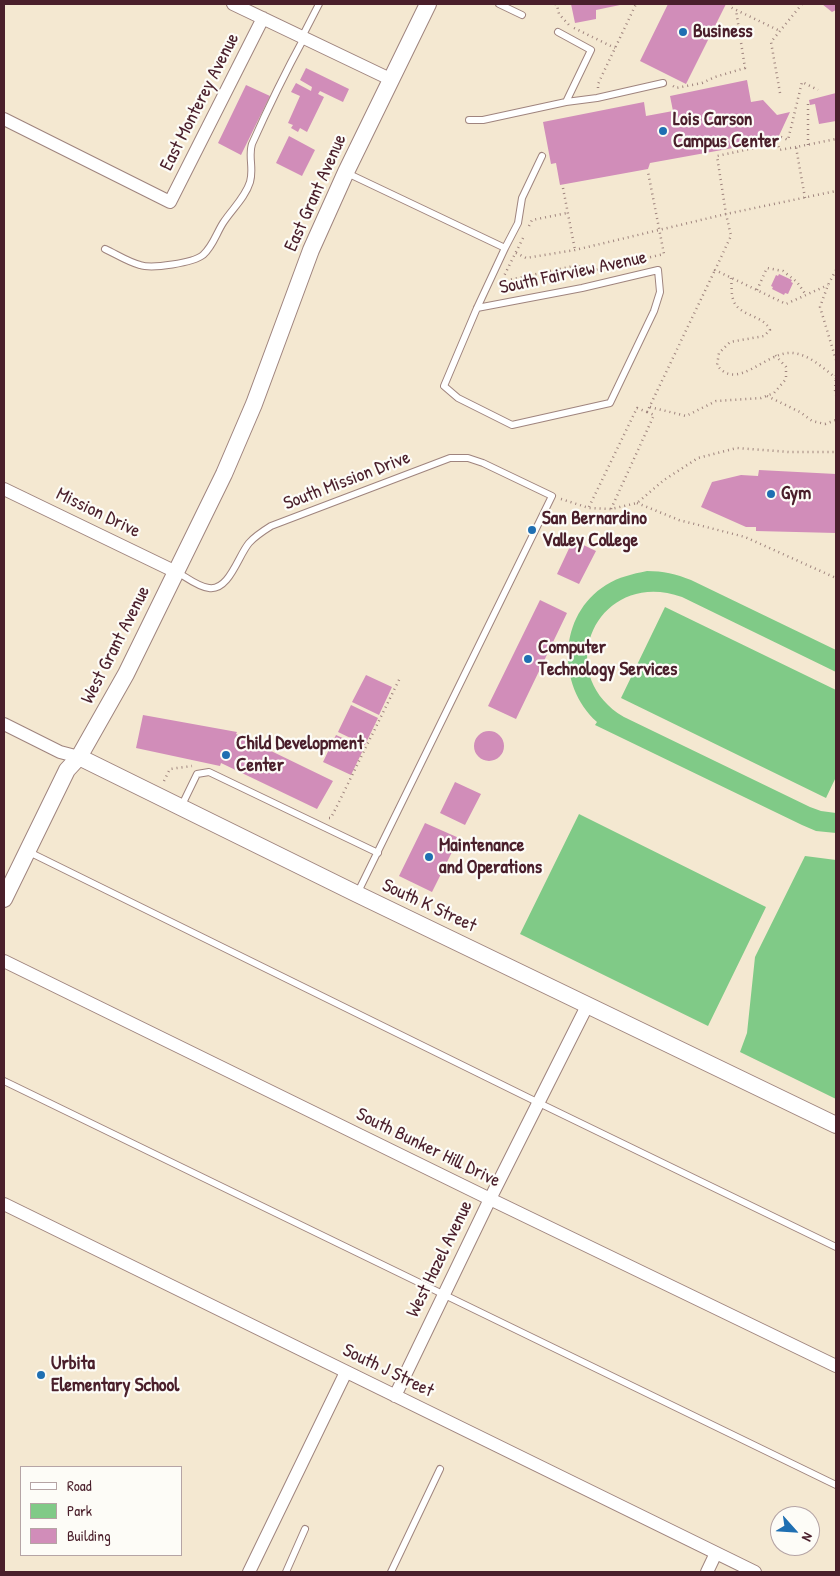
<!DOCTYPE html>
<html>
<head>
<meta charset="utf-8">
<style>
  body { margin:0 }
  #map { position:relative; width:840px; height:1576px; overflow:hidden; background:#f4e8d1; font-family:"Patrick Hand",sans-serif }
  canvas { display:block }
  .frame { position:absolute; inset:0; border:5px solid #4a1f2b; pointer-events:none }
  .legend { position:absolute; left:20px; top:1466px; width:162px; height:90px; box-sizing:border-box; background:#fdfcf7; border:1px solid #b5a4a5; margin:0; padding:6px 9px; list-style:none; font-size:15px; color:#4a1f2b }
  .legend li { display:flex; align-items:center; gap:10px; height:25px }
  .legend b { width:25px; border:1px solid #b5a4a5 }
  .north { position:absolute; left:770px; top:1506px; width:50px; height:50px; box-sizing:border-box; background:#fdfcf7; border:1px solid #b5a4a5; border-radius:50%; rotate:116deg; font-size:14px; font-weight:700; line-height:20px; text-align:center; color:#4a1f2b }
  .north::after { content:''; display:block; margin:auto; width:18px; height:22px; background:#1f6fb2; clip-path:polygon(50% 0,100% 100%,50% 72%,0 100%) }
</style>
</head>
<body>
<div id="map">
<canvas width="840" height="1576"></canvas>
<div class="frame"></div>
<ul class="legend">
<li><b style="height:6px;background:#fff"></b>Road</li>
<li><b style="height:14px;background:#80ca87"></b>Park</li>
<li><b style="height:14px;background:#d18db9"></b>Building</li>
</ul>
<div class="north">N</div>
</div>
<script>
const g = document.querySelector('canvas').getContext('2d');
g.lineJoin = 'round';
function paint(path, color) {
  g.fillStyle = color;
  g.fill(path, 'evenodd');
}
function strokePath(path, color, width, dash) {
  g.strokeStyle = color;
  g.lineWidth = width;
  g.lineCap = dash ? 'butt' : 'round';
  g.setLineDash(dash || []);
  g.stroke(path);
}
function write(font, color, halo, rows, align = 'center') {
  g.font = font + ' "Patrick Hand",sans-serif';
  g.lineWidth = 4.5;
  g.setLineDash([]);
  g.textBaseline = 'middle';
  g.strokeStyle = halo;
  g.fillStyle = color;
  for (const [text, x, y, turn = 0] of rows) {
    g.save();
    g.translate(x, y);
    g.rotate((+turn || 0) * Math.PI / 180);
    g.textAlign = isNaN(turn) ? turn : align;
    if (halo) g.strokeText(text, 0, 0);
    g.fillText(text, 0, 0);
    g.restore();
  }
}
paint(new Path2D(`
  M 647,571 C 663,571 676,574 691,580 L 836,650 L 836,672 L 682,597 C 599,567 549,672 624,717 L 810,807 L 821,811 L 836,813 L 836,833 L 816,831 L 802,825 L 595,725 L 597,722 C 556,685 558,615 606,585 C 619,577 632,574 647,571 Z
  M 665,607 L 836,690 L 836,777 L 826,798 L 621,698 Z
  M 579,814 L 766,907 L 708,1026 L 520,934 Z
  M 805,856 L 836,860 L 836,1099 L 740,1052 L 747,1033 L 755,957 Z`), '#80ca87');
paint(new Path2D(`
  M 571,4 L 620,4 L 620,5 L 596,10 L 596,19 L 575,23 Z
  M 668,4 L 726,4 L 686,84 L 640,61 Z
  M 822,4 L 836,4 L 836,10 L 832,12 Z
  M 306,68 L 349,89 L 343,102 L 320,91 L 318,94 L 324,97 L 307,132 L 300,128 L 298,132 L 291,128 L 293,125 L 288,123 L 300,96 L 291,92 L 296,83 L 311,91 L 312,87 L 300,80 Z
  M 747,80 L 751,102 L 763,100 L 777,115 L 790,112 L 777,140 L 650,163 L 648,169 L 560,185 L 556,163 L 551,164 L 543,122 L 644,102 L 646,116 L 673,111 L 670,96 Z
  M 246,85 L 270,96 L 241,155 L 218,143 Z
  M 836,93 L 836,121 L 819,124 L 815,104 L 810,105 L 809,100 Z
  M 289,136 L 315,150 L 302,176 L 276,163 Z
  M 779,274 L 792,280 L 791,282 L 793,283 L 788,294 L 785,293 L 784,295 L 772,289 L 773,287 L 771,286 L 776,275 L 778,276 Z
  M 759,470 L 836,474 L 836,533 L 756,531 L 756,527 L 746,527 L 701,507 L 712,482 L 741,475 L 758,476 Z
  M 573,540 L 596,551 L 579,584 L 557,574 Z
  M 540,600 L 567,613 L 516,719 L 488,706 Z
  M 366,675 L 392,687 L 379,715 L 352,702 Z
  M 351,705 L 378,718 L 365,745 L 338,732 Z
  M 143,715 L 237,732 L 236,734 L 333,781 L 317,809 L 221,763 L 220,766 L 136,748 Z
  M474 746a15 15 0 1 1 30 0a15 15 0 1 1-30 0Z
  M 336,735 L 364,748 L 351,775 L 323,762 Z
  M 455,782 L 481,794 L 465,825 L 440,813 Z
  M 425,823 L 459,838 L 432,892 L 399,876 Z`), '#d18db9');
const service = new Path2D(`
  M 499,4 L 522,15
  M 302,37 L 319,4
  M 566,102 L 597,98 L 663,83
  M 469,120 L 483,120 L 566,102 L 591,50 L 558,32
  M 347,173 L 505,248 L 477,308 L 444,386 L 458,398 L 512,425 L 610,403 L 654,311 L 660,292 L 658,270 L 582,288 L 477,308
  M 505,248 L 518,223 L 522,198 L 542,156
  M 105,249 C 116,254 128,262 140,265 C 152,269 193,263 203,255 C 213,246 216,234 223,223 C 232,209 245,198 250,182 C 254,169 248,156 252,144 C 268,108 285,73 304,38
  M 177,572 C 186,577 198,587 209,588 C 229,591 238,556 249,543 C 255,536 263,531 271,526 L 450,458 L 468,458 L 483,463 L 552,496 L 357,894
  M 181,807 L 197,774 L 209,772 L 378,853
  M 29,852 L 539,1103 L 836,1247
  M 4,1081 L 836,1485
  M 286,1572 L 305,1529
  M 391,1572 L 440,1469`);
const minor = new Path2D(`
  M 233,4 L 390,79
  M 4,119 L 170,202 L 263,18
  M 4,489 L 176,572
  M 4,724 L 60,752 L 79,757
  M 4,961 L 490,1199 L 836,1366
  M 4,1204 L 755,1572
  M 395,1396 L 490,1199 L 588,1004
  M 249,1572 L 346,1372
  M 707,1572 L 716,1553`);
const tertiary = new Path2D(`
  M 79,757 L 357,894 L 836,1125
  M 4,899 L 67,770 L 79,757 L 126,674 L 224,474 L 254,404 L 311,250 L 346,172 L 428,4`);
strokePath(service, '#9f847e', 8);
strokePath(minor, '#9f847e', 14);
strokePath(tertiary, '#9f847e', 18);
strokePath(new Path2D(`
  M 555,4 L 557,5 L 559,14 L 569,25
  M 731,4 L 730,7 L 780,31
  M 574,28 L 615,48
  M 673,86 L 676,88 L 702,83 L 715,77 L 745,68 L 736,10
  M 598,88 L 598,84 L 636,4
  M 780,93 L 771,42 L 802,4
  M 808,104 L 808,145
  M 781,137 L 788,140 L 802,82 L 818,90
  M 796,147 L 779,150 L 778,143 L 717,156 L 726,214 L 731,236 L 715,270 L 786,304 L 828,285
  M 563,188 L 575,250
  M 805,198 L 796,147 L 836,139
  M 529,226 L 532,220 L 567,213
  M 523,238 L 503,278 L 504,281 L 578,265 L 586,272 L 664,254 L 648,172
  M 516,253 L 526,258 L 575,250 L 726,214 L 836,191
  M 836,270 L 828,285 L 820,307 L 836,360
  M 731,278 C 732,285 731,293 733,299 C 738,317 763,314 770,330 L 764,336 L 730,342 L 719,353 L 717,365 C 737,393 767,350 793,353 C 810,355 823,368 836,378
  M 757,290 L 767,268 L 783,271 L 797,282 L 806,295
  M 836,375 L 835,390 L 836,395
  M 767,396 L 800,412 L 812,421 L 825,424 L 836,420
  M 650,407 L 686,416 L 716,401 L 761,398 L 774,393 L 786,379 L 786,367 L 775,355
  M 561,499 L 589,508 L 611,509 L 637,503 L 664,480 L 698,458 L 737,448 L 789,452 L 836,452
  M 637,503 L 679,520 L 745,537 L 836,578
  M 589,507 L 637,408 L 647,412 L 715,270
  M 611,509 L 654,415 L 647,412
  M 164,781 L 170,769 L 192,766
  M 329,818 L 331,818 L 400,678`), '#9f847e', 2.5, [1, 4]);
strokePath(service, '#fff', 6);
strokePath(minor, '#fff', 12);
strokePath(tertiary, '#fff', 16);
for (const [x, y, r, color] of [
  [683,32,5,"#1f6fb2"],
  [663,131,5,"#1f6fb2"],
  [771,494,5,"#1f6fb2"],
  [532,530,5,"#1f6fb2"],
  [528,659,5,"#1f6fb2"],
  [226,755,5,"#1f6fb2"],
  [429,857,5,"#1f6fb2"],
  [41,1375,5,"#1f6fb2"]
]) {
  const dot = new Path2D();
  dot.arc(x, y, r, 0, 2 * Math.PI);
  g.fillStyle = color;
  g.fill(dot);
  strokePath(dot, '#fdfcf7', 2);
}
write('bold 19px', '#4a1f2b', '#fdfcf7', [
  ["Business",693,32],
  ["Lois Carson",673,120],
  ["Campus Center",673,142],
  ["Gym",781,494],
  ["San Bernardino",542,519],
  ["Valley College",542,541],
  ["Computer",538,648],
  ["Technology Services",538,670],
  ["Child Development",236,744],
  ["Center",236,766],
  ["Maintenance",439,846],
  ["and Operations",439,868],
  ["Urbita",51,1364],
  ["Elementary School",51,1386]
], 'left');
write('19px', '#4a1f2b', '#fdfcf7', [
  ["East Monterey Avenue",200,102,-63],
  ["East Grant Avenue",316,193,-66],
  ["South Fairview Avenue",573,273,-12],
  ["South Mission Drive",347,481,-21],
  ["Mission Drive",98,513,26],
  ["West Grant Avenue",116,645,-63],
  ["South K Street",429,906,25],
  ["South Bunker Hill Drive",428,1148,26],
  ["West Hazel Avenue",440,1259,-64],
  ["South J Street",388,1371,26]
]);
</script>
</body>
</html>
